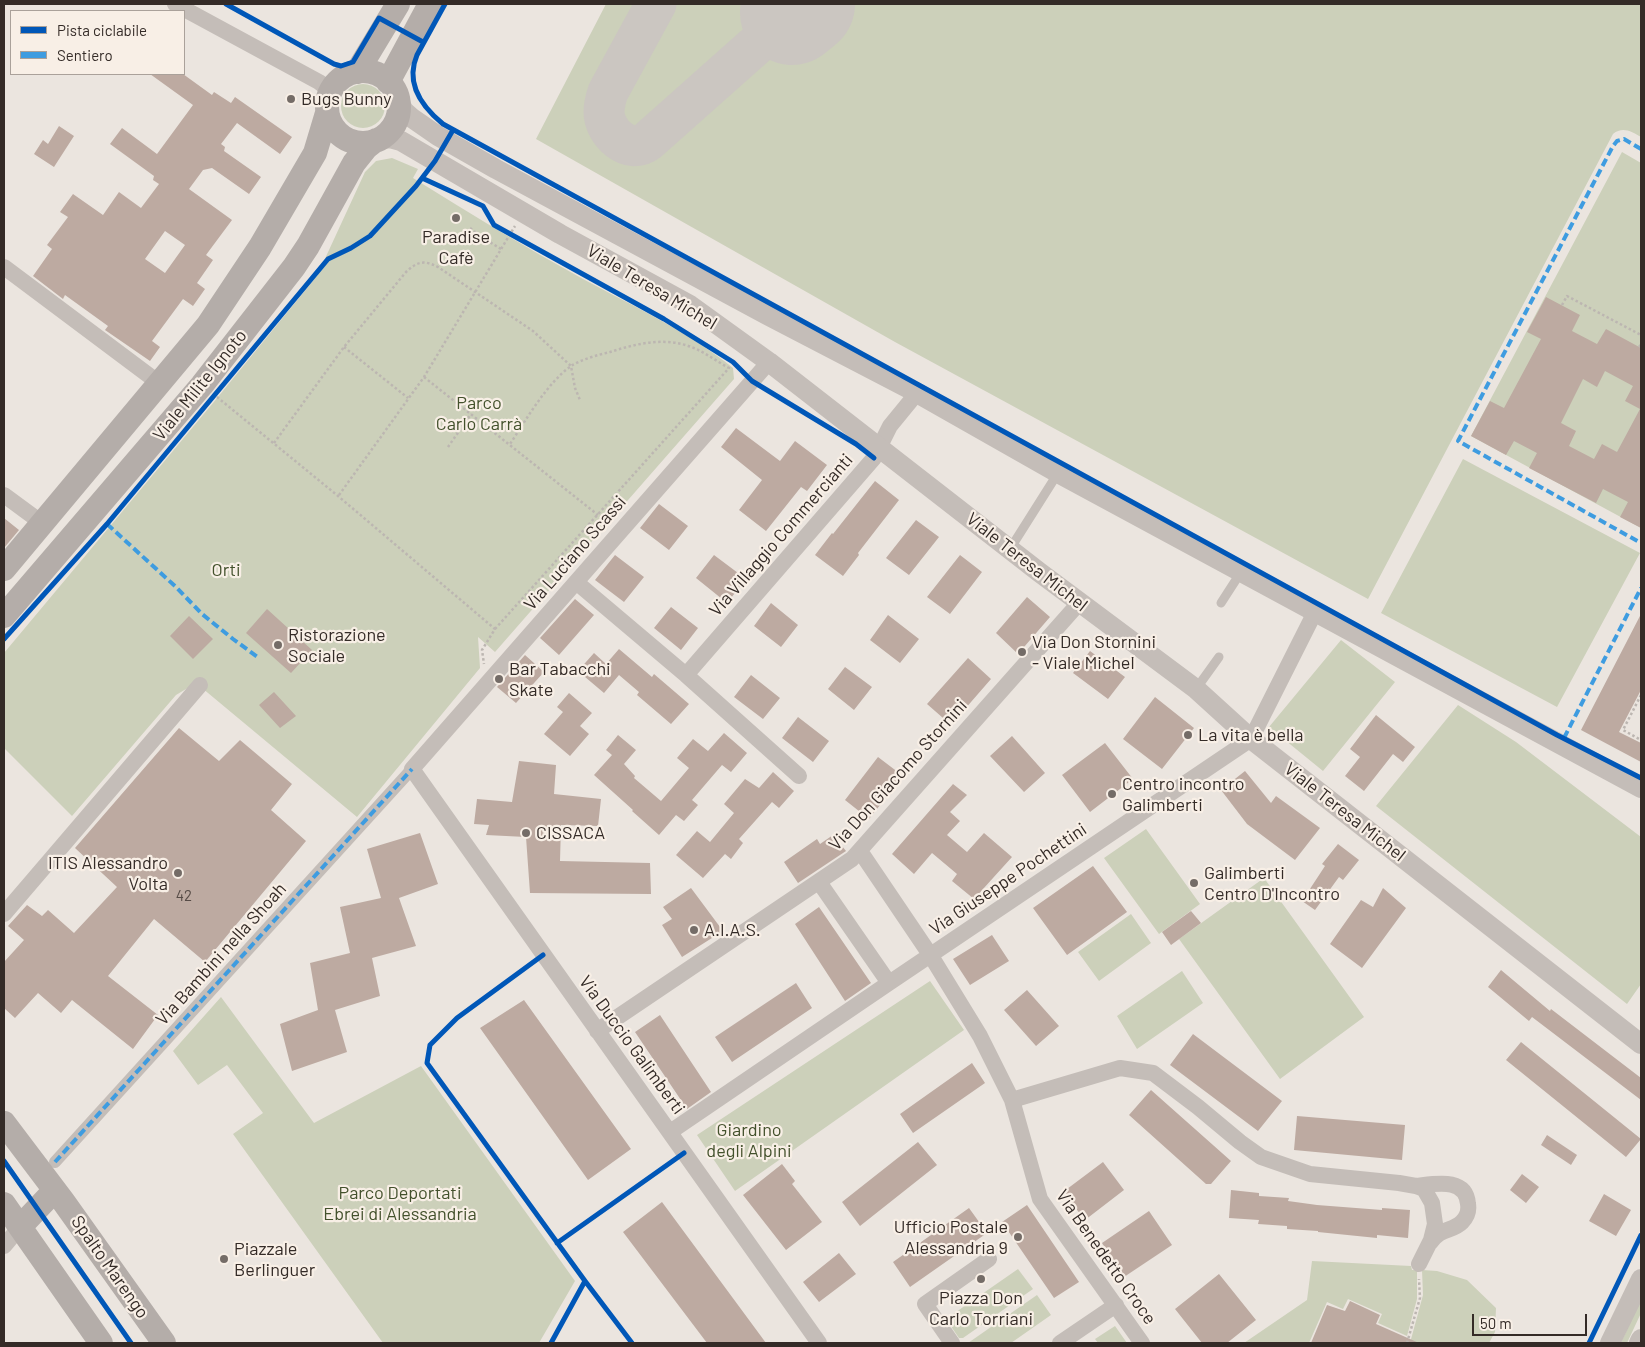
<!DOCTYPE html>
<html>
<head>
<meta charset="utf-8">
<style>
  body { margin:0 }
  #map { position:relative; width:1645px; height:1347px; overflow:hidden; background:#ebe5df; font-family:Barlow,sans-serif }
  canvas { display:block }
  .frame { position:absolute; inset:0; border:5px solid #342b27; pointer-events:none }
  .legend { position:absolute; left:10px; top:10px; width:175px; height:65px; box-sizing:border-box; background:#f8efe6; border:1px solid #aaa19a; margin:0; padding:6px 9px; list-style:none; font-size:15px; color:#342b27 }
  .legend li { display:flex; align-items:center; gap:10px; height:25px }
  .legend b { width:25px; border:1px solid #aaa19a }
  .scale { position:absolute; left:1472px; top:1314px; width:115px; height:22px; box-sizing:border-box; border:2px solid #342b27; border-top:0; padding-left:6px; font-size:15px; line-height:18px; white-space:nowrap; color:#342b27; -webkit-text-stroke:4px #f8efe6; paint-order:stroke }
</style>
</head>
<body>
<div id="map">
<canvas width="1645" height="1347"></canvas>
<div class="frame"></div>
<ul class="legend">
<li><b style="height:6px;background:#0057b8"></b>Pista ciclabile</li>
<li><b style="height:6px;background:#3e9ce0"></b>Sentiero</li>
</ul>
<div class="scale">50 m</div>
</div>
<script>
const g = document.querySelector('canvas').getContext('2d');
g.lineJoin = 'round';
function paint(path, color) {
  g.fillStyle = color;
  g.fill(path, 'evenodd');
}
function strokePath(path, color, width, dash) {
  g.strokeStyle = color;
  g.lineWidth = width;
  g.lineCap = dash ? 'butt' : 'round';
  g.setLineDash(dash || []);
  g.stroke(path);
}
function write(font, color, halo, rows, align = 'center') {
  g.font = font + ' Barlow,sans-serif';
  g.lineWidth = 4.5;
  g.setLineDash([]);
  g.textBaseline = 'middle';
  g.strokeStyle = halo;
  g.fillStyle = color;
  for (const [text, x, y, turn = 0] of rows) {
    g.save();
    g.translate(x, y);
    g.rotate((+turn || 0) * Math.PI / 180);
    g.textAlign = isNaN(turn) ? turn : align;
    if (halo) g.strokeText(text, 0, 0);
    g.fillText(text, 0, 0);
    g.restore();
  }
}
paint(new Path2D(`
  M 606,4 L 1641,4 L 1641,137 C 1632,132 1623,126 1613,134 L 1368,599 L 895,342 L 536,139 Z
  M341 106a22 22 0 1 1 44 0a22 22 0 1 1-44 0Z
  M 1622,152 L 1641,163 L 1641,528 L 1471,436 Z
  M 392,158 L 418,169 L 413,178 C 469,213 525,247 583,279 C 633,306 689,332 733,368 L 734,379 L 495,652 L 478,637 L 480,668 L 357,817 L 196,683 L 176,695 L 72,816 L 4,748 L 4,653 L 213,403 L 317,276 L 365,172 L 376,161 Z
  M 1463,459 L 1640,553 L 1557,707 L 1381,613 Z
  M 1341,640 L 1395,682 L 1323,771 L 1269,727 Z
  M 1458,705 L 1516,742 L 1641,837 L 1641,984 L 1627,1004 L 1376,806 Z
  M 1146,829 L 1200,904 L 1159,934 L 1104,858 Z
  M 1264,878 L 1364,1017 L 1280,1079 L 1179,939 Z
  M 1131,914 L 1151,943 L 1099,981 L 1078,952 Z
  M 1182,971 L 1203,1003 L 1137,1049 L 1117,1016 Z
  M 930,981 L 964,1030 L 735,1191 L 697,1135 Z
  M 221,997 L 314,1123 L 421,1066 L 575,1281 L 539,1343 L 383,1343 L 233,1134 L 263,1113 L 227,1065 L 198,1085 L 173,1051 Z
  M 1312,1261 L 1411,1266 L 1412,1270 L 1417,1270 L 1417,1299 L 1407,1336 L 1378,1323 L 1382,1314 L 1348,1299 L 1343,1309 L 1327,1302 L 1309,1343 L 1244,1343 L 1307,1300 Z
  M 1018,1269 L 1033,1289 L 963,1338 L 959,1338 L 946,1319 Z
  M 1422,1270 L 1437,1271 L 1467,1280 L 1496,1308 L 1495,1332 L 1489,1343 L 1410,1343 L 1423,1295 Z
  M 1037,1295 L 1051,1315 L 1011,1343 L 968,1343 Z
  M 1641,1299 L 1641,1313 L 1627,1343 L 1621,1343 Z
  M 1115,1326 L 1127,1343 L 1098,1343 L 1095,1339 Z`), '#ccd0ba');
strokePath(new Path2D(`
  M 656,4 L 608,92 C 606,98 604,105 604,112 C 604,132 629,156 648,141 L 792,13 L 784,4`), '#cbc6c1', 41);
strokePath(new Path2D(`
  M 792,13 L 803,4`), '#cbc6c1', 104);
paint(new Path2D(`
  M 150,74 L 183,74 L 212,95 L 214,92 L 231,103 L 235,97 L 292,137 L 280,154 L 237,123 L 221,144 L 225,147 L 224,151 L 261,177 L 249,194 L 212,168 L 203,170 L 189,189 L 232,220 L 206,255 L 213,260 L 197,283 L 205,289 L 193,306 L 183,299 L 152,341 L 160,347 L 150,361 L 105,330 L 108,326 L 65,295 L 63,299 L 33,276 L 52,249 L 47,245 L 68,217 L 60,212 L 73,194 L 103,215 L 119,192 L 141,208 L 159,184 L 153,180 L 154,176 L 110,144 L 122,128 L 157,154 L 193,105 ZM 165,231 L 185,245 L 165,273 L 145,259 Z
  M 59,126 L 74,136 L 54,167 L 34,154 L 43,140 L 48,144 Z
  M 1546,297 L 1580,315 L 1572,331 L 1597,344 L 1606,329 L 1641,348 L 1641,528 L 1620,517 L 1628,502 L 1603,489 L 1596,503 L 1529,468 L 1537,453 L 1514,441 L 1506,455 L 1471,436 L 1490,401 L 1504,408 L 1541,339 L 1527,332 ZM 1605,371 L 1633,386 L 1625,401 L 1640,409 L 1617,452 L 1602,444 L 1594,459 L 1569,446 L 1576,431 L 1561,423 L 1583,379 L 1597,387 Z
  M 736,428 L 780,461 L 795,441 L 827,465 L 807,491 L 801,487 L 766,531 L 739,510 L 762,480 L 721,447 Z
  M 875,481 L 899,500 L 858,553 L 859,555 L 843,576 L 815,555 L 832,533 L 833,534 Z
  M 659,504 L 688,526 L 669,550 L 640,528 Z
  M 4,518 L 19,530 L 4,548 Z
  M 916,520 L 939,537 L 909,575 L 886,558 Z
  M 615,555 L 644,577 L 624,602 L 595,580 Z
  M 714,555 L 746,579 L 727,603 L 696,578 Z
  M 960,555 L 982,572 L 950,614 L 927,597 Z
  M 1027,597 L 1050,617 L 1018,654 L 996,633 Z
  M 575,599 L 594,615 L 559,655 L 540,638 Z
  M 771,603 L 798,625 L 781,647 L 754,626 Z
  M 671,607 L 698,628 L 681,650 L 654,628 Z
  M 267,609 L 312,650 L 291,673 L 246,633 Z
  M 1641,614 L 1641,690 L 1619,732 L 1641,743 L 1641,762 L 1581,730 Z
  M 888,615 L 919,639 L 900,663 L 870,640 Z
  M 189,616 L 213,639 L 193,659 L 170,636 Z
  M 619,649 L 652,677 L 654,674 L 689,704 L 671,724 L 637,695 L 639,692 L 619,675 L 604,693 L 578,671 L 594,653 L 606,664 Z
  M 1090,651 L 1125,677 L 1108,699 L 1073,673 Z
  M 525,655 L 544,672 L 516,703 L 497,687 Z
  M 968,658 L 991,679 L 951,725 L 927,704 Z
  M 845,667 L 872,687 L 854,710 L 828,689 Z
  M 751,675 L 780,698 L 763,719 L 734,697 Z
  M 274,692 L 296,716 L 280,728 L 259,705 Z
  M 569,693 L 592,713 L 580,726 L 589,734 L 570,756 L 544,734 L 563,712 L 557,707 Z
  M 1155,697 L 1194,728 L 1162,769 L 1123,739 Z
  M 1376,715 L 1415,747 L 1403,762 L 1393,754 L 1364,791 L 1345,776 L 1360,757 L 1350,749 Z
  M 798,717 L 829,741 L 813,762 L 782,738 Z
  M 179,728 L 219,761 L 240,740 L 292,784 L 271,810 L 306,841 L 205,962 L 154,919 L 108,976 L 158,1015 L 133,1049 L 72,1000 L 61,1013 L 38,993 L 15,1018 L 4,1008 L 4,962 L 24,940 L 8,926 L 27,905 L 42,916 L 48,910 L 74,933 L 117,887 L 75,848 Z
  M 724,733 L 747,753 L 731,772 L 722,765 L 692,800 L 698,805 L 684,821 L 676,815 L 659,835 L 632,811 L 633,810 L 594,775 L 612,755 L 606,750 L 618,735 L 636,750 L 624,764 L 635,776 L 634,778 L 661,801 L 689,768 L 677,758 L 693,739 L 708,751 Z
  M 1012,736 L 1045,773 L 1024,792 L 990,756 Z
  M 1105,743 L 1133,779 L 1090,812 L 1062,775 Z
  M 878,757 L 903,776 L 869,819 L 845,800 Z
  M 519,761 L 556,765 L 554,794 L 601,799 L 598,826 L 561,825 L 560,861 L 650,863 L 651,894 L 530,893 L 526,837 L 486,835 L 489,825 L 474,824 L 477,799 L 512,802 Z
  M 1245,771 L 1271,803 L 1276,796 L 1320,828 L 1295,860 L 1247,824 L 1221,790 Z
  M 773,772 L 794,791 L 779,808 L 772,802 L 739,839 L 743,843 L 731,859 L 725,854 L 703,878 L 676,855 L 697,831 L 710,842 L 734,813 L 724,804 L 745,779 L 759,788 Z
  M 953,784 L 967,795 L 950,812 L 960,821 L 947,835 L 967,852 L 984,833 L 1012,857 L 974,899 L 952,881 L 957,874 L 932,853 L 914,874 L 892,854 Z
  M 420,833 L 438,884 L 399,898 L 416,946 L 372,958 L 380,996 L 335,1010 L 347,1052 L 292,1071 L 280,1024 L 318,1010 L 310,963 L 350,953 L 340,907 L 381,898 L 367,849 Z
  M 833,835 L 846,851 L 798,883 L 784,862 L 817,839 L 820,844 Z
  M 1338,844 L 1359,860 L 1343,880 L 1339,877 L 1315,910 L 1302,901 L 1325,866 L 1322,864 Z
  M 1093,866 L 1127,912 L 1067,955 L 1033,908 Z
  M 691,888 L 723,931 L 682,957 L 662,925 L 672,919 L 663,907 Z
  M 1383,888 L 1406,908 L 1362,968 L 1330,944 L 1361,900 L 1373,907 Z
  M 819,907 L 871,983 L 845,1001 L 795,924 Z
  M 1191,911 L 1201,923 L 1171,945 L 1162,932 Z
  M 992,935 L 1009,961 L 970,985 L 953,959 Z
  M 1501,970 L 1550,1011 L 1551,1009 L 1641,1078 L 1641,1100 L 1532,1017 L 1529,1021 L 1488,987 Z
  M 796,983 L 812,1008 L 732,1062 L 715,1037 Z
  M 1027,990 L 1059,1026 L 1036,1046 L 1004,1010 Z
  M 524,1000 L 631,1149 L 588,1180 L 480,1028 Z
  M 660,1015 L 711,1092 L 687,1109 L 635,1032 Z
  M 1193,1034 L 1282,1101 L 1258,1131 L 1170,1065 Z
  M 1521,1042 L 1641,1139 L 1626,1157 L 1506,1060 Z
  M 972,1063 L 985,1083 L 913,1133 L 900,1114 Z
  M 1151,1090 L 1231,1161 L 1211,1184 L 1206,1184 L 1129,1115 Z
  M 1297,1116 L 1405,1125 L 1402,1160 L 1294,1150 Z
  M 1547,1135 L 1577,1155 L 1571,1165 L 1541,1145 Z
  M 918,1142 L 937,1165 L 860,1226 L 842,1202 Z
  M 1103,1162 L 1124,1190 L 1085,1220 L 1063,1192 Z
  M 782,1164 L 795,1181 L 792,1184 L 822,1222 L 786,1250 L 743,1195 Z
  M 1522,1174 L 1539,1187 L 1526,1203 L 1510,1190 Z
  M 1231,1190 L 1259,1193 L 1259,1196 L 1289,1198 L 1288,1201 L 1317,1205 L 1382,1210 L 1382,1208 L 1410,1210 L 1408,1238 L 1377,1235 L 1377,1238 L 1318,1232 L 1318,1231 L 1287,1229 L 1287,1226 L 1258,1224 L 1259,1220 L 1229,1218 Z
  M 1604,1194 L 1631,1210 L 1616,1236 L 1589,1221 Z
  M 662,1202 L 766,1343 L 707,1343 L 623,1232 Z
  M 1027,1205 L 1079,1282 L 1054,1298 L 1002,1222 Z
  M 969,1208 L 987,1233 L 910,1287 L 893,1262 Z
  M 1149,1211 L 1172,1245 L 1124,1277 L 1102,1243 Z
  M 839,1253 L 856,1274 L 819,1302 L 803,1282 Z
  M 1219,1274 L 1256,1320 L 1227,1343 L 1202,1343 L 1175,1309 Z
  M 1350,1301 L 1380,1315 L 1376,1324 L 1419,1343 L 1311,1343 L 1327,1305 L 1345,1311 Z`), '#bdaaa1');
strokePath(new Path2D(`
  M 470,228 L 480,236 L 501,249
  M 1562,305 L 1567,296 L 1641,335
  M 344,347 L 408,398
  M 1639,347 L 1641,344
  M 424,377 L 598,515
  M 217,397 L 338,496 L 495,629 L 482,650 L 484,664
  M 274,443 L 344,347 L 406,272 C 418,261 424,260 438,267 L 533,331 L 571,366 L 575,388 L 580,400
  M 448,447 L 471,414
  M 339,495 L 424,377 L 515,226
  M 495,629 L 729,368 C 718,362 707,354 696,349 C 668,336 638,343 610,352 C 598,355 582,359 571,366 C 547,383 526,420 510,444
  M 1641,695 L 1623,730 L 1641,740
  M 1407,1343 L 1420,1298 L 1419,1279`), '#bcb6b1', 2.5, [2.5, 2.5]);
strokePath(new Path2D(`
  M 1010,549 L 1058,473
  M 1221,603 L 1241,572
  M 1196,689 L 1219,657`), '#c4bdb8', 9);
strokePath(new Path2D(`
  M 55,1162 L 412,769`), '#c4bdb8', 12);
strokePath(new Path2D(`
  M 175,4 L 319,82 L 331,91
  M 4,267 L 159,383
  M 769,362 L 412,769 L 819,1343
  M 4,495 L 42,523
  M 576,582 L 686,675 L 799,776
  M 686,675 L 874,458 L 890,426 L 917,393
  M 860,851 L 931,956 L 980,1036 L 1012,1100 L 1040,1199 L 1142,1343
  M 819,882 L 889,983
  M 4,914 L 200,685
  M 597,1031 L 852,859 L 1080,602
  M 1012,1100 L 1120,1068 L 1153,1073 L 1198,1107 L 1240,1142 L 1261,1157 L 1310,1174 L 1399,1183 L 1416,1186 L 1424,1189 L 1432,1203 L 1435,1224 L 1431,1240 L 1419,1264
  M 670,1132 L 889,983 L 1251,739 L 1315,612
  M 1416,1186 C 1435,1184 1466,1177 1468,1204 C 1469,1210 1467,1217 1462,1222 C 1452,1232 1441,1227 1430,1243
  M 4,1246 L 20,1227
  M 952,1343 L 925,1304 L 989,1259
  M 1060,1343 L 1116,1305`), '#c4bdb8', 16);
strokePath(new Path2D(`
  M 398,101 L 404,111 L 412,118 L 438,136 L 496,169 L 767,315 L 917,393 L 1058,473 L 1641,788
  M 376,140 L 390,138 L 401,141 L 560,234 L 690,305 L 769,362 L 1039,572 L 1196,689 L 1251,739 L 1641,1044
  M 1610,1343 L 1641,1279
  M 1639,1343 L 1641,1339`), '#c4bdb8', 20);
strokePath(new Path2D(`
  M327 107a36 36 0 1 1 72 0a36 36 0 1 1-72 0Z
  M 357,72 L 398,4
  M 388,82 L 430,4
  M 4,569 L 208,325 L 260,247 L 315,153 L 327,113
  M 4,616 L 202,385 L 294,267 L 308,246 L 354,163 L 366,148 L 376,140
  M 4,1123 L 63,1201 L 164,1343
  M 4,1204 L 101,1343
  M 20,1227 L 54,1191`), '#b4ada9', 24);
strokePath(new Path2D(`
  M 1641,149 L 1624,139 L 1617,141 L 1613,146 L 1458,441 L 1641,543
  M 107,524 L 176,587 L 202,614 L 233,639 L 259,658
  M 1564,738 L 1641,588
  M 55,1162 L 412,769`), '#3e9ce0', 4, [8, 4]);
strokePath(new Path2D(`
  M 226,4 L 334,64 L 341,66 L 353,62 L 379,18 L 423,42
  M 445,4 L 417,55 C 405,83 421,106 443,124 L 1557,735 L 1641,778
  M 422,178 L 483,206 L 494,225 L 664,319 L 733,362 L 752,381 L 856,444 L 874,458
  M 4,639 L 107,524 L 328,259 L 351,248 L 370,236 L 416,186 L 435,161 L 453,130
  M 543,955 L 457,1018 L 430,1045 L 427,1063 L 585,1281 L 551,1343
  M 4,1161 L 131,1343
  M 557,1243 L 684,1153
  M 585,1281 L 632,1343
  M 1589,1343 L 1641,1235`), '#0057b8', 5);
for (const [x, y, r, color] of [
  [291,99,5,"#746c67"],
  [456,218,5,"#746c67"],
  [278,645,5,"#746c67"],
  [1022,652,5,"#746c67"],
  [499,679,5,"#746c67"],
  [1188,735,5,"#746c67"],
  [1112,794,5,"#746c67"],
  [526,833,5,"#746c67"],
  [178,873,5,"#746c67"],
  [1194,883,5,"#746c67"],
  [694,930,5,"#746c67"],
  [1018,1237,5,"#746c67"],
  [224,1259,5,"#746c67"],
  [981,1279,5,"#746c67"]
]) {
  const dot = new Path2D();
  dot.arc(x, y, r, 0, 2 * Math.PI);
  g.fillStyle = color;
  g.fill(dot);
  strokePath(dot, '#f8efe6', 2);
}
write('15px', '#564b46', null, [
  ["42",184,896]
]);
write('18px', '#342b27', '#f8efe6', [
  ["Bugs Bunny",301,99],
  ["Paradise",456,237,"center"],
  ["Cafè",456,258,"center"],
  ["Ristorazione",288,635],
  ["Sociale",288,656],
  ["Via Don Stornini",1032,642],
  ["- Viale Michel",1032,663],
  ["Bar Tabacchi",509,669],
  ["Skate",509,690],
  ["La vita è bella",1198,735],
  ["Centro incontro",1122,784],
  ["Galimberti",1122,805],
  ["CISSACA",536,833],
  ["ITIS Alessandro",168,863,"right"],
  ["Volta",168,884,"right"],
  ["Galimberti",1204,873],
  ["Centro D'Incontro",1204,894],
  ["A.I.A.S.",704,930],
  ["Ufficio Postale",1008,1227,"right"],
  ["Alessandria 9",1008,1248,"right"],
  ["Piazzale",234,1249],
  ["Berlinguer",234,1270],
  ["Piazza Don",981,1298,"center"],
  ["Carlo Torriani",981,1319,"center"]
], 'left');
write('18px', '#342b27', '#f8efe6', [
  ["Viale Teresa Michel",652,287,31],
  ["Viale Milite Ignoto",200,385,-51],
  ["Via Villaggio Commercianti",781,535,-49],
  ["Via Luciano Scassi",575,553,-49],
  ["Viale Teresa Michel",1027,562,38],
  ["Via Don Giacomo Stornini",898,775,-48],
  ["Viale Teresa Michel",1345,812,38],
  ["Via Giuseppe Pochettini",1008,879,-34],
  ["Via Bambini nella Shoah",221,954,-48],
  ["Via Duccio Galimberti",632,1045,54],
  ["Via Benedetto Croce",1106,1257,55],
  ["Spalto Marengo",110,1267,55]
]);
write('18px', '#43512c', '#f8efe6', [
  ["Parco",479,403],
  ["Carlo Carrà",479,424],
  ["Orti",226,570],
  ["Giardino",749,1130],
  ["degli Alpini",749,1151],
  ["Parco Deportati",400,1193],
  ["Ebrei di Alessandria",400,1214]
]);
</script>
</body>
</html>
